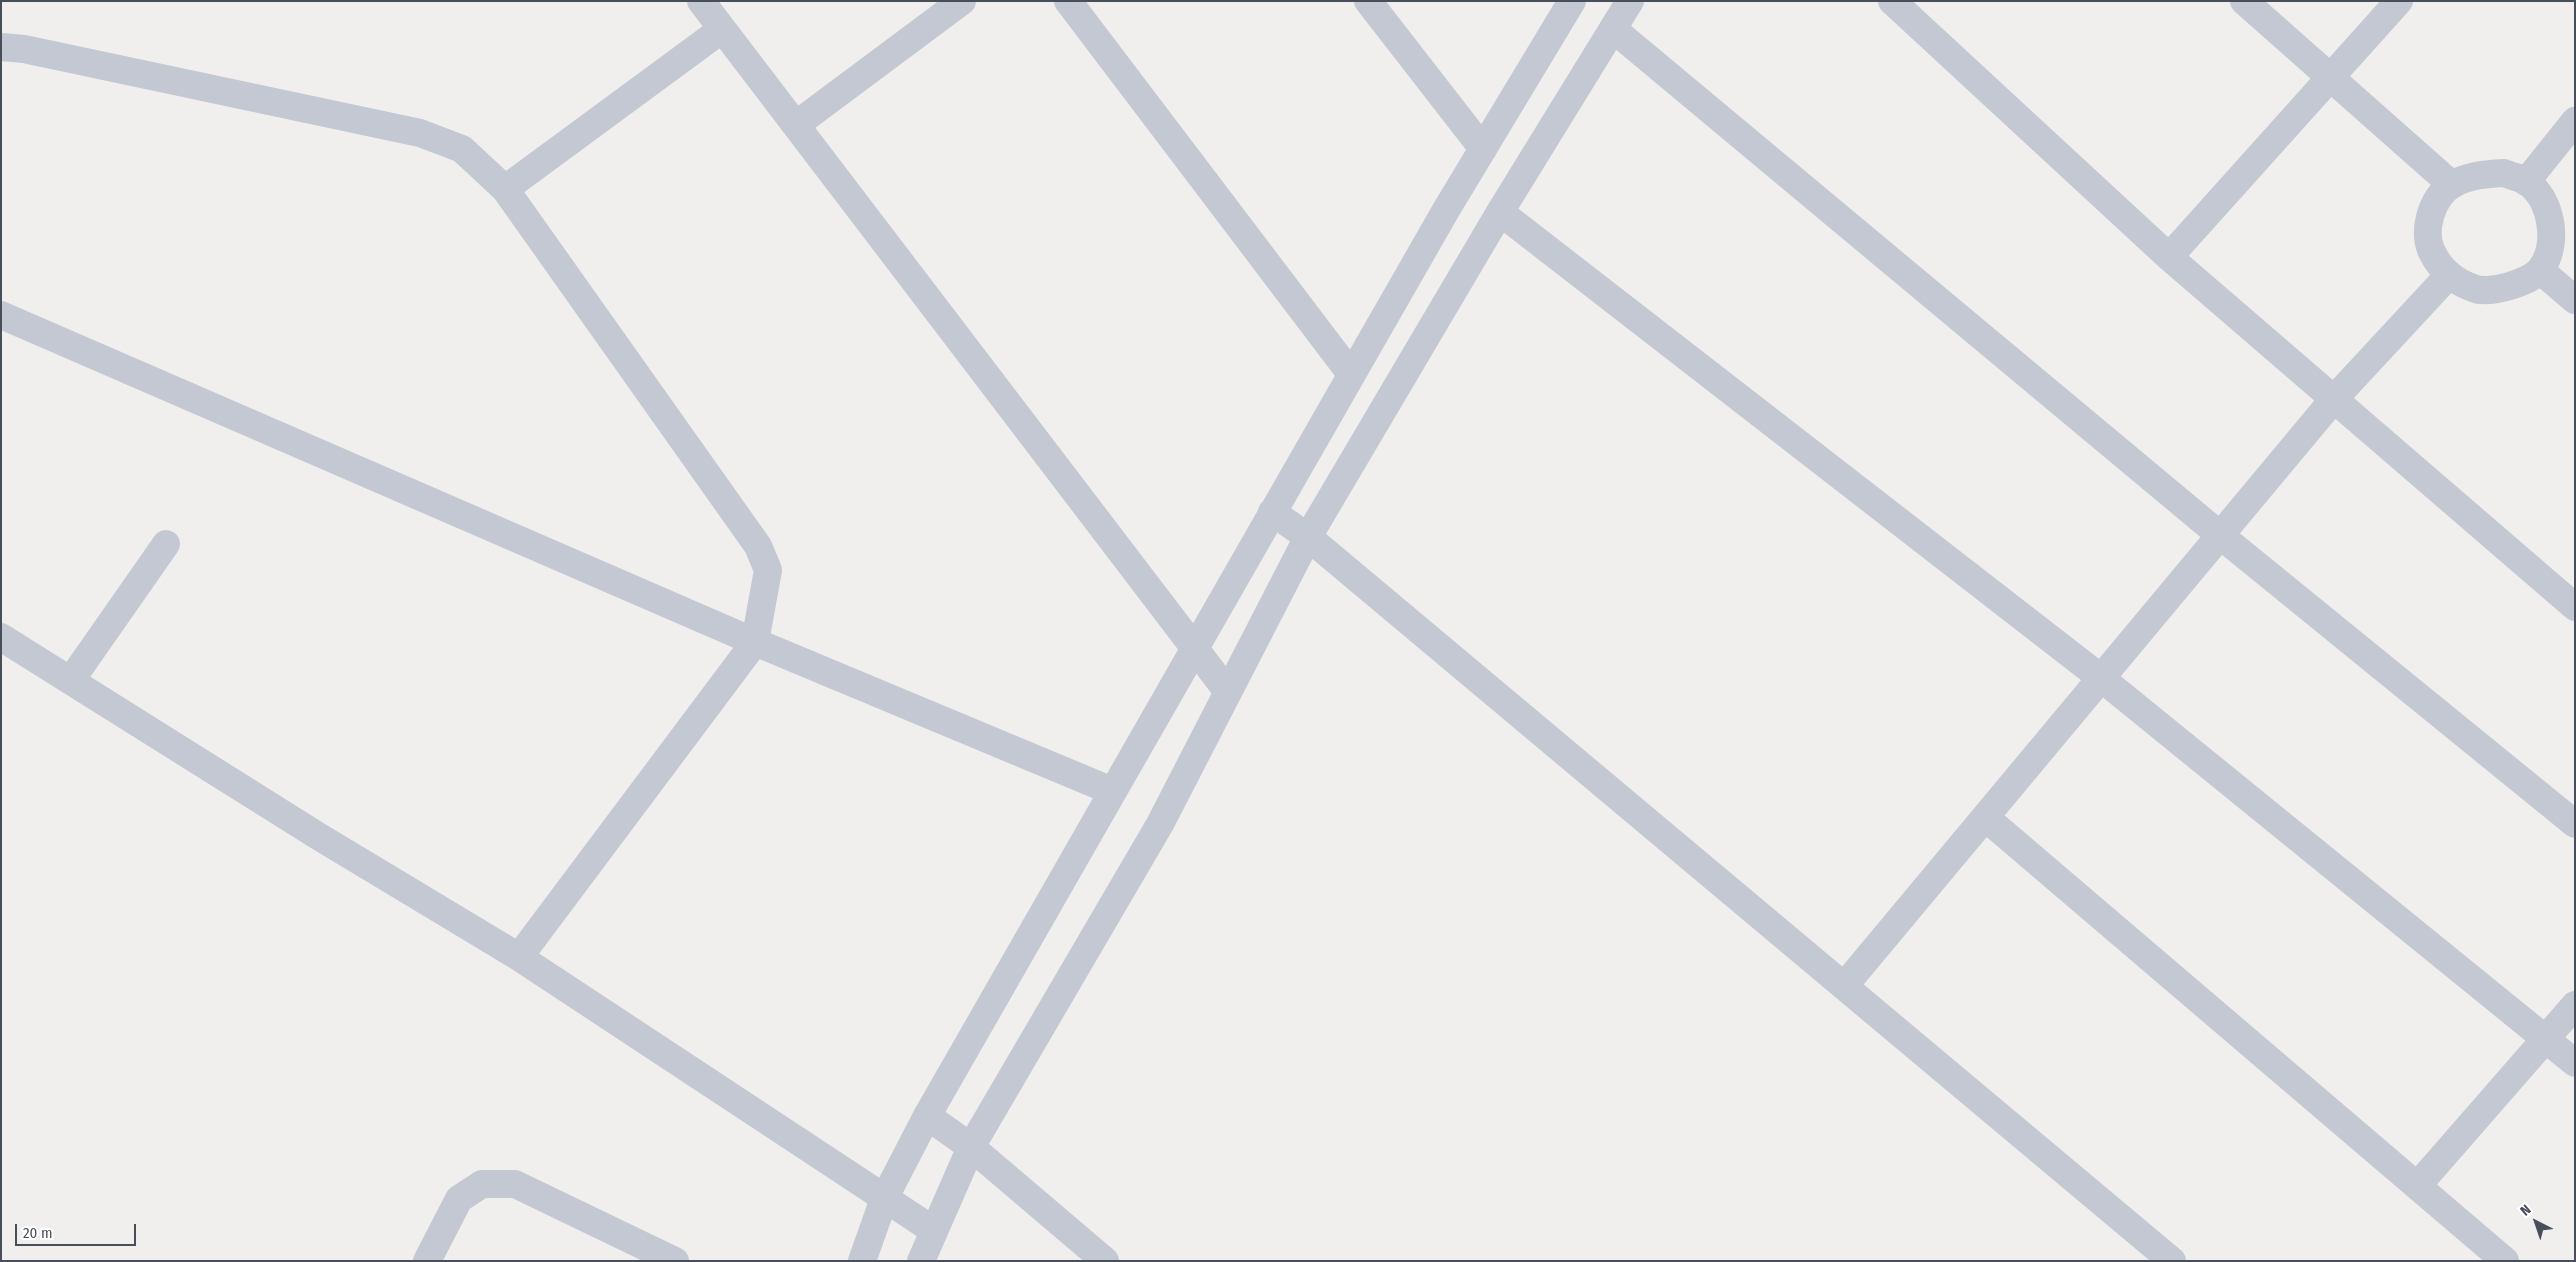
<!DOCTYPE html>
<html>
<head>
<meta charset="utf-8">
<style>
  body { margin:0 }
  #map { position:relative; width:2576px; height:1262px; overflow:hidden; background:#f1efee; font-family:"Fira Sans Condensed",sans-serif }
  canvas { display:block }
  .frame { position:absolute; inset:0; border:2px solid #484e5a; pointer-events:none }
  .north { position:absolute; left:2511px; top:1197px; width:50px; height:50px; -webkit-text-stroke:4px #fff; paint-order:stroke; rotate:319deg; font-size:14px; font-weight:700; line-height:20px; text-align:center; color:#484e5a }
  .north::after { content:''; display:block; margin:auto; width:18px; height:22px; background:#484e5a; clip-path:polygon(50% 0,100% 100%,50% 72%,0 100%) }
  .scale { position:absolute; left:15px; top:1224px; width:121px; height:22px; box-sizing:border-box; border:2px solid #484e5a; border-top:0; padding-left:6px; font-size:15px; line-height:18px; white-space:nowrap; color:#484e5a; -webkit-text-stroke:4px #fff; paint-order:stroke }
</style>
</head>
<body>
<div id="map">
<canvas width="2576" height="1262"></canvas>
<div class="frame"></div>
<div class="north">N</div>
<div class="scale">20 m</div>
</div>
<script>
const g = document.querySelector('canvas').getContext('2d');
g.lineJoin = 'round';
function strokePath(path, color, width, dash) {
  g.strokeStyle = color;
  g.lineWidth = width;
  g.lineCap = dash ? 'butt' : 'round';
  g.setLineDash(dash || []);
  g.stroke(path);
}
strokePath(new Path2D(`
  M 701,1 L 1228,692
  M 1068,1 L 1351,374
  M 1368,1 L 1483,149
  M 1892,1 L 2169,257 L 2575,607
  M 2244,1 L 2452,185
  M 1613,29 L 2221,536 L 2575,824
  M 1,47 L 24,49 L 420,133 L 462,149 L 505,189 L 758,546 L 768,570 L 755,642 L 1112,791
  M 797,124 L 962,1
  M 2504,173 C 2511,176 2520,178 2526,181 C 2552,199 2560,245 2540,270 C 2529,283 2488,295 2473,288 C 2456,282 2441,270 2433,254 C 2421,233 2431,197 2453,184 C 2470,175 2486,174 2504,173 Z
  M 2526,182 L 2575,121
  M 505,189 L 721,30
  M 1500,212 L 2101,678 L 2575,1063
  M 2169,257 L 2399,1
  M 2540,270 L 2575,300
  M 1,315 L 755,642 L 519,957
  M 1272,512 L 1308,537 L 2172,1261
  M 1,637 L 318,836 L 519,957 L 933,1230
  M 71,680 L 166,544
  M 1986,818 L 2505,1261
  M 1845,985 L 2333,400 L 2449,275
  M 927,1116 L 971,1147 L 1105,1261
  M 2418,1185 L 2575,1005
  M 427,1261 L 459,1199 L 482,1184 L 515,1184 L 675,1261`), '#c3c8d2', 28);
strokePath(new Path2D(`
  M 862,1261 L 884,1199 L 927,1116 L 1446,210 L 1572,1
  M 921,1261 L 971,1147 L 1160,824 L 1308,537 L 1500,212 L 1630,1`), '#c3c8d2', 28);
</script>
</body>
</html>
